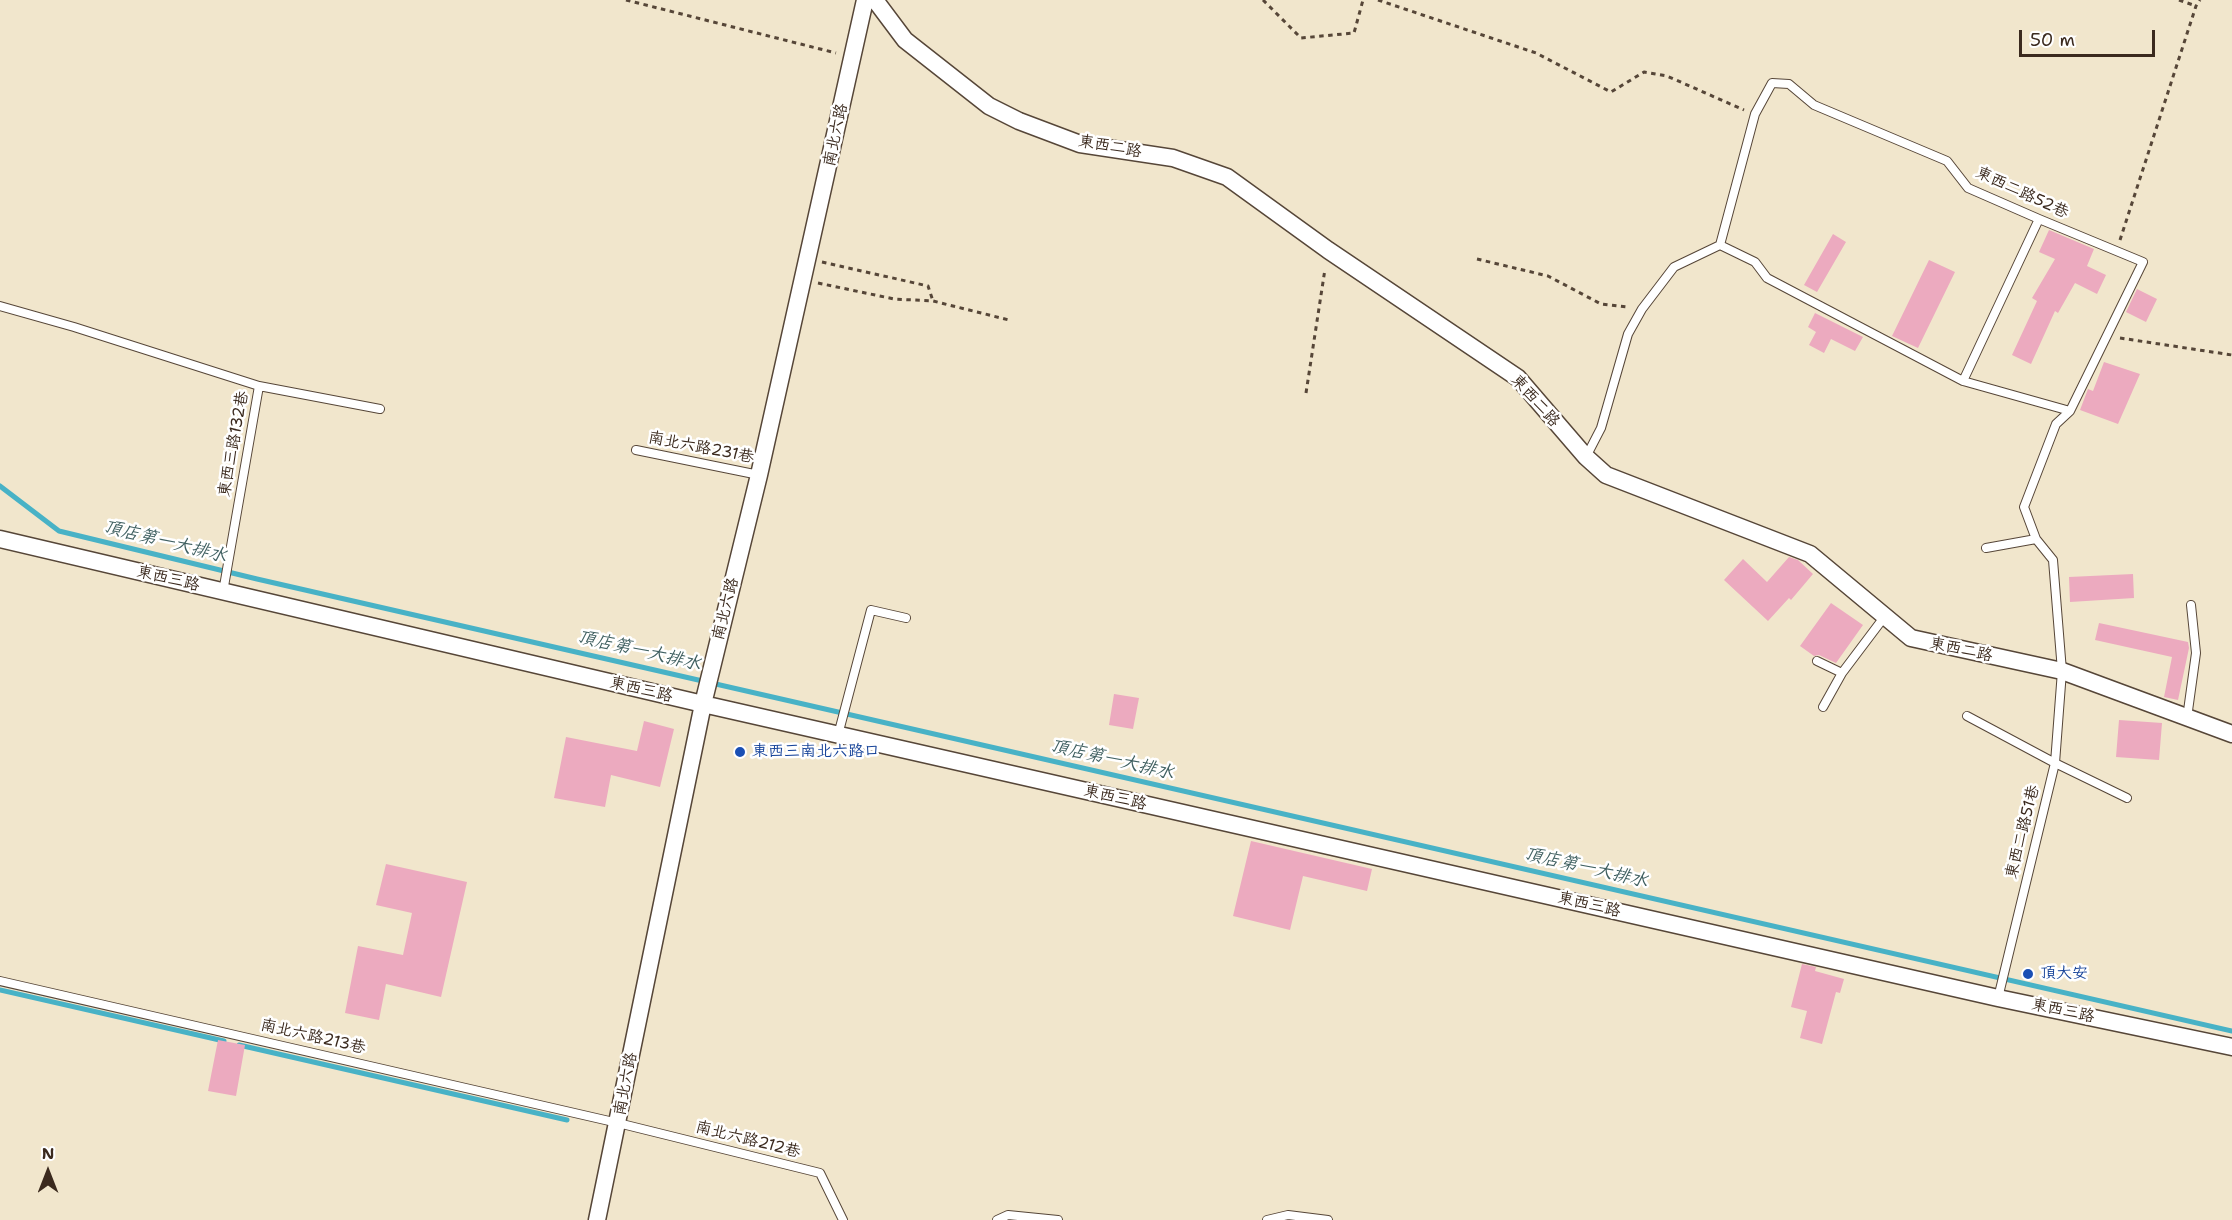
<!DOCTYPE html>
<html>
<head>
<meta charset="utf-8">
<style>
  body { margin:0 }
  #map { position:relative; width:2232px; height:1220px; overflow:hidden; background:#f1e6cc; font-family:"Shantell Sans",sans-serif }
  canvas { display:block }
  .north { position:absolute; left:18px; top:1142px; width:60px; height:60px; -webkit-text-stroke:4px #fff; paint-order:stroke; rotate:0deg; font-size:16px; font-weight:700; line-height:24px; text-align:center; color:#3b2a1e }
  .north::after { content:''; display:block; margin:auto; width:21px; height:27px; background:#3b2a1e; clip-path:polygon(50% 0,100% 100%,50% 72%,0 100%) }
  .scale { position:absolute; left:2019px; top:30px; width:136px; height:27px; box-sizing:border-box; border:3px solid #3b2a1e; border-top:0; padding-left:8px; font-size:18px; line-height:21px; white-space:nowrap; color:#3b2a1e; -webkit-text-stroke:4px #fff; paint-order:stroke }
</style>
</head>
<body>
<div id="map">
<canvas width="2232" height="1220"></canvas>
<div class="north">N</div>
<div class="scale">50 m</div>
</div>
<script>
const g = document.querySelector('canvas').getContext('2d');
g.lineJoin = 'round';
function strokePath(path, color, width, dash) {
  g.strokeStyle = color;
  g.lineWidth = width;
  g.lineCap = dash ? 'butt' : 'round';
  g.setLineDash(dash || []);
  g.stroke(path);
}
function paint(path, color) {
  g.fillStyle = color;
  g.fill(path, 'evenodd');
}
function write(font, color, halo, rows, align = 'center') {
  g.font = font + ' "Shantell Sans","LXGW WenKai TC",sans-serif';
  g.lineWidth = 5;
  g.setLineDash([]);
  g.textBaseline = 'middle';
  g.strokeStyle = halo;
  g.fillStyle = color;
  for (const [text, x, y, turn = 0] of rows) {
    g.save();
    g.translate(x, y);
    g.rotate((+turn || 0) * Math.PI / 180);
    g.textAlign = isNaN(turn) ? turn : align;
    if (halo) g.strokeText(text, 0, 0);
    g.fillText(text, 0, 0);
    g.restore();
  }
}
strokePath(new Path2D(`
  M 0,486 L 59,531 L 257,579 L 2232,1031
  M 0,990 L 224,1041
  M 239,1045 L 567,1120`), '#48b2c6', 5);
paint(new Path2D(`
  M 2049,230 L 2094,249 L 2087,266 L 2106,275 L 2097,294 L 2075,283 L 2058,313 L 2055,311 L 2031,364 L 2012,355 L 2037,301 L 2032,298 L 2055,259 L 2039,252 Z
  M 1833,234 L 1846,242 L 1817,292 L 1804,285 Z
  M 1929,260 L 1955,272 L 1918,348 L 1892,336 Z
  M 2137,289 L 2157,299 L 2146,322 L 2126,312 Z
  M 1815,313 L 1863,337 L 1855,351 L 1831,339 L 1824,353 L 1809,345 L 1816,332 L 1808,327 Z
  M 2104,362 L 2140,374 L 2118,424 L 2080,410 L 2088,389 L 2093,391 Z
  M 1789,557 L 1798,560 L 1813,574 L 1791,600 L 1789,598 L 1768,621 L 1724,580 L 1743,559 L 1767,582 Z
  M 2133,574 L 2134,598 L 2070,602 L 2069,577 Z
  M 1831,603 L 1863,625 L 1836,663 L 1819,655 L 1814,656 L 1800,646 Z
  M 2099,623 L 2188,642 L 2189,648 L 2178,700 L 2164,697 L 2172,657 L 2095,640 Z
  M 1114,694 L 1139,698 L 1133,729 L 1109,725 Z
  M 2119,720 L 2162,723 L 2159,760 L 2116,757 Z
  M 644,721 L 674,729 L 660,787 L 611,775 L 605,807 L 554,798 L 566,737 L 637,751 Z
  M 1251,841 L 1372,869 L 1367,891 L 1303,876 L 1290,930 L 1233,916 Z
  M 386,864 L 467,882 L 441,997 L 386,984 L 379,1020 L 345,1013 L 358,946 L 403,955 L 412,913 L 376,905 Z
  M 1802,964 L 1816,967 L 1815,971 L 1844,979 L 1840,993 L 1836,992 L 1822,1044 L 1800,1038 L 1807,1011 L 1791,1007 Z
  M 218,1040 L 245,1045 L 236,1096 L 208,1091 Z`), '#ecaabf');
const service = new Path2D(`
  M 1720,245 L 1755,262 L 1767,278 L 1963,381 L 2070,411
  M 0,306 L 74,327 L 259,386
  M 1963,381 L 2039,219
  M 636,450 L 759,475
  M 1586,457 L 1601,428 L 1628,334 L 1642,309 L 1674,267 L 1720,245 L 1755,114 L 1772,83 L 1789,84 L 1814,105 L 1947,161 L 1968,188 L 2039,219 L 2143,262 L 2070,411 L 2056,424 L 2024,507 L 2036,539 L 2053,560 L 2062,671 L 2055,763 L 1998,998
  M 1986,548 L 2036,539
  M 223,592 L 259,386 L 380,409
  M 1817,661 L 1842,673
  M 1823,707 L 1842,673 L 1885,616
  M 1967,716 L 2055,763 L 2127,798
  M 2187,718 L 2196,653 L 2191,605
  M 838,735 L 871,610 L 906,618
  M 0,981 L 618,1123 L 820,1173 L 843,1220
  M 997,1220 L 1008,1215 L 1058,1220
  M 1267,1220 L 1288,1215 L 1328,1220`);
const minor = new Path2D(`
  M 875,0 L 905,40 L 989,106 L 1019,121 L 1080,144 L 1173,158 L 1227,177 L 1328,250 L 1518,378 L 1586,457 L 1606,475 L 1810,554 L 1911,638 L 2062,671 L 2232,734
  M 0,539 L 703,704 L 1998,998 L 2232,1047
  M 597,1220 L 703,704 L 759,475 L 865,0`);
strokePath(service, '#564638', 10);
strokePath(minor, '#564638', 19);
strokePath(new Path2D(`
  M 626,0 L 836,53
  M 1263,0 L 1301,38 L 1354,33 L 1363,0
  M 1378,0 L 1536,53 L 1611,92 L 1644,72 L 1667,76 L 1744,110
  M 2179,0 L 2196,6
  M 2120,240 L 2196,6 L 2200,0
  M 1477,259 L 1548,276 L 1601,304 L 1628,307
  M 822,262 L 928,286 L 933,301
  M 818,283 L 894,299 L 933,301 L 1009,320
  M 2120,338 L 2232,355
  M 1306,393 L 1325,269`), '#564638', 3, [4.5, 4.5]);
strokePath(service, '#fff', 8);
strokePath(minor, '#fff', 16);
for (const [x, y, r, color] of [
  [740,752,6,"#1a4fb4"],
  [2028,974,6,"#1a4fb4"]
]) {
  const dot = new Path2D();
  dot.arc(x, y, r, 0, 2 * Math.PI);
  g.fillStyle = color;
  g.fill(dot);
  strokePath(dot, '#fff', 2);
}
write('16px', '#3b2a1e', '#fff', [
  ["南北六路",836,135,-78],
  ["東西二路",1110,147,10],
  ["東西二路52巷",2022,193,25],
  ["東西二路",1535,401,48],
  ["東西三路132巷",234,444,-80],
  ["南北六路231巷",701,448,11],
  ["東西三路",168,579,13],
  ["南北六路",726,609,-76],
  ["東西二路",1961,650,12],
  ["東西三路",641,690,13],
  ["東西三路",1115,798,13],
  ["東西二路51巷",2023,832,-76],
  ["東西三路",1589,905,13],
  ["東西三路",2063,1011,12],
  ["南北六路213巷",313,1037,13],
  ["南北六路",626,1084,-79],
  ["南北六路212巷",748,1140,14]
]);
write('16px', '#164399', '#fff', [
  ["東西三南北六路口",752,752],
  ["頂大安",2040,974]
], 'left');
write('italic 18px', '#406061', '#fff', [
  ["頂店第一大排水",165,542,14],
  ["頂店第一大排水",639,651,13],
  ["頂店第一大排水",1112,760,13],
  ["頂店第一大排水",1586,868,13]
]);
</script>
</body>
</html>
